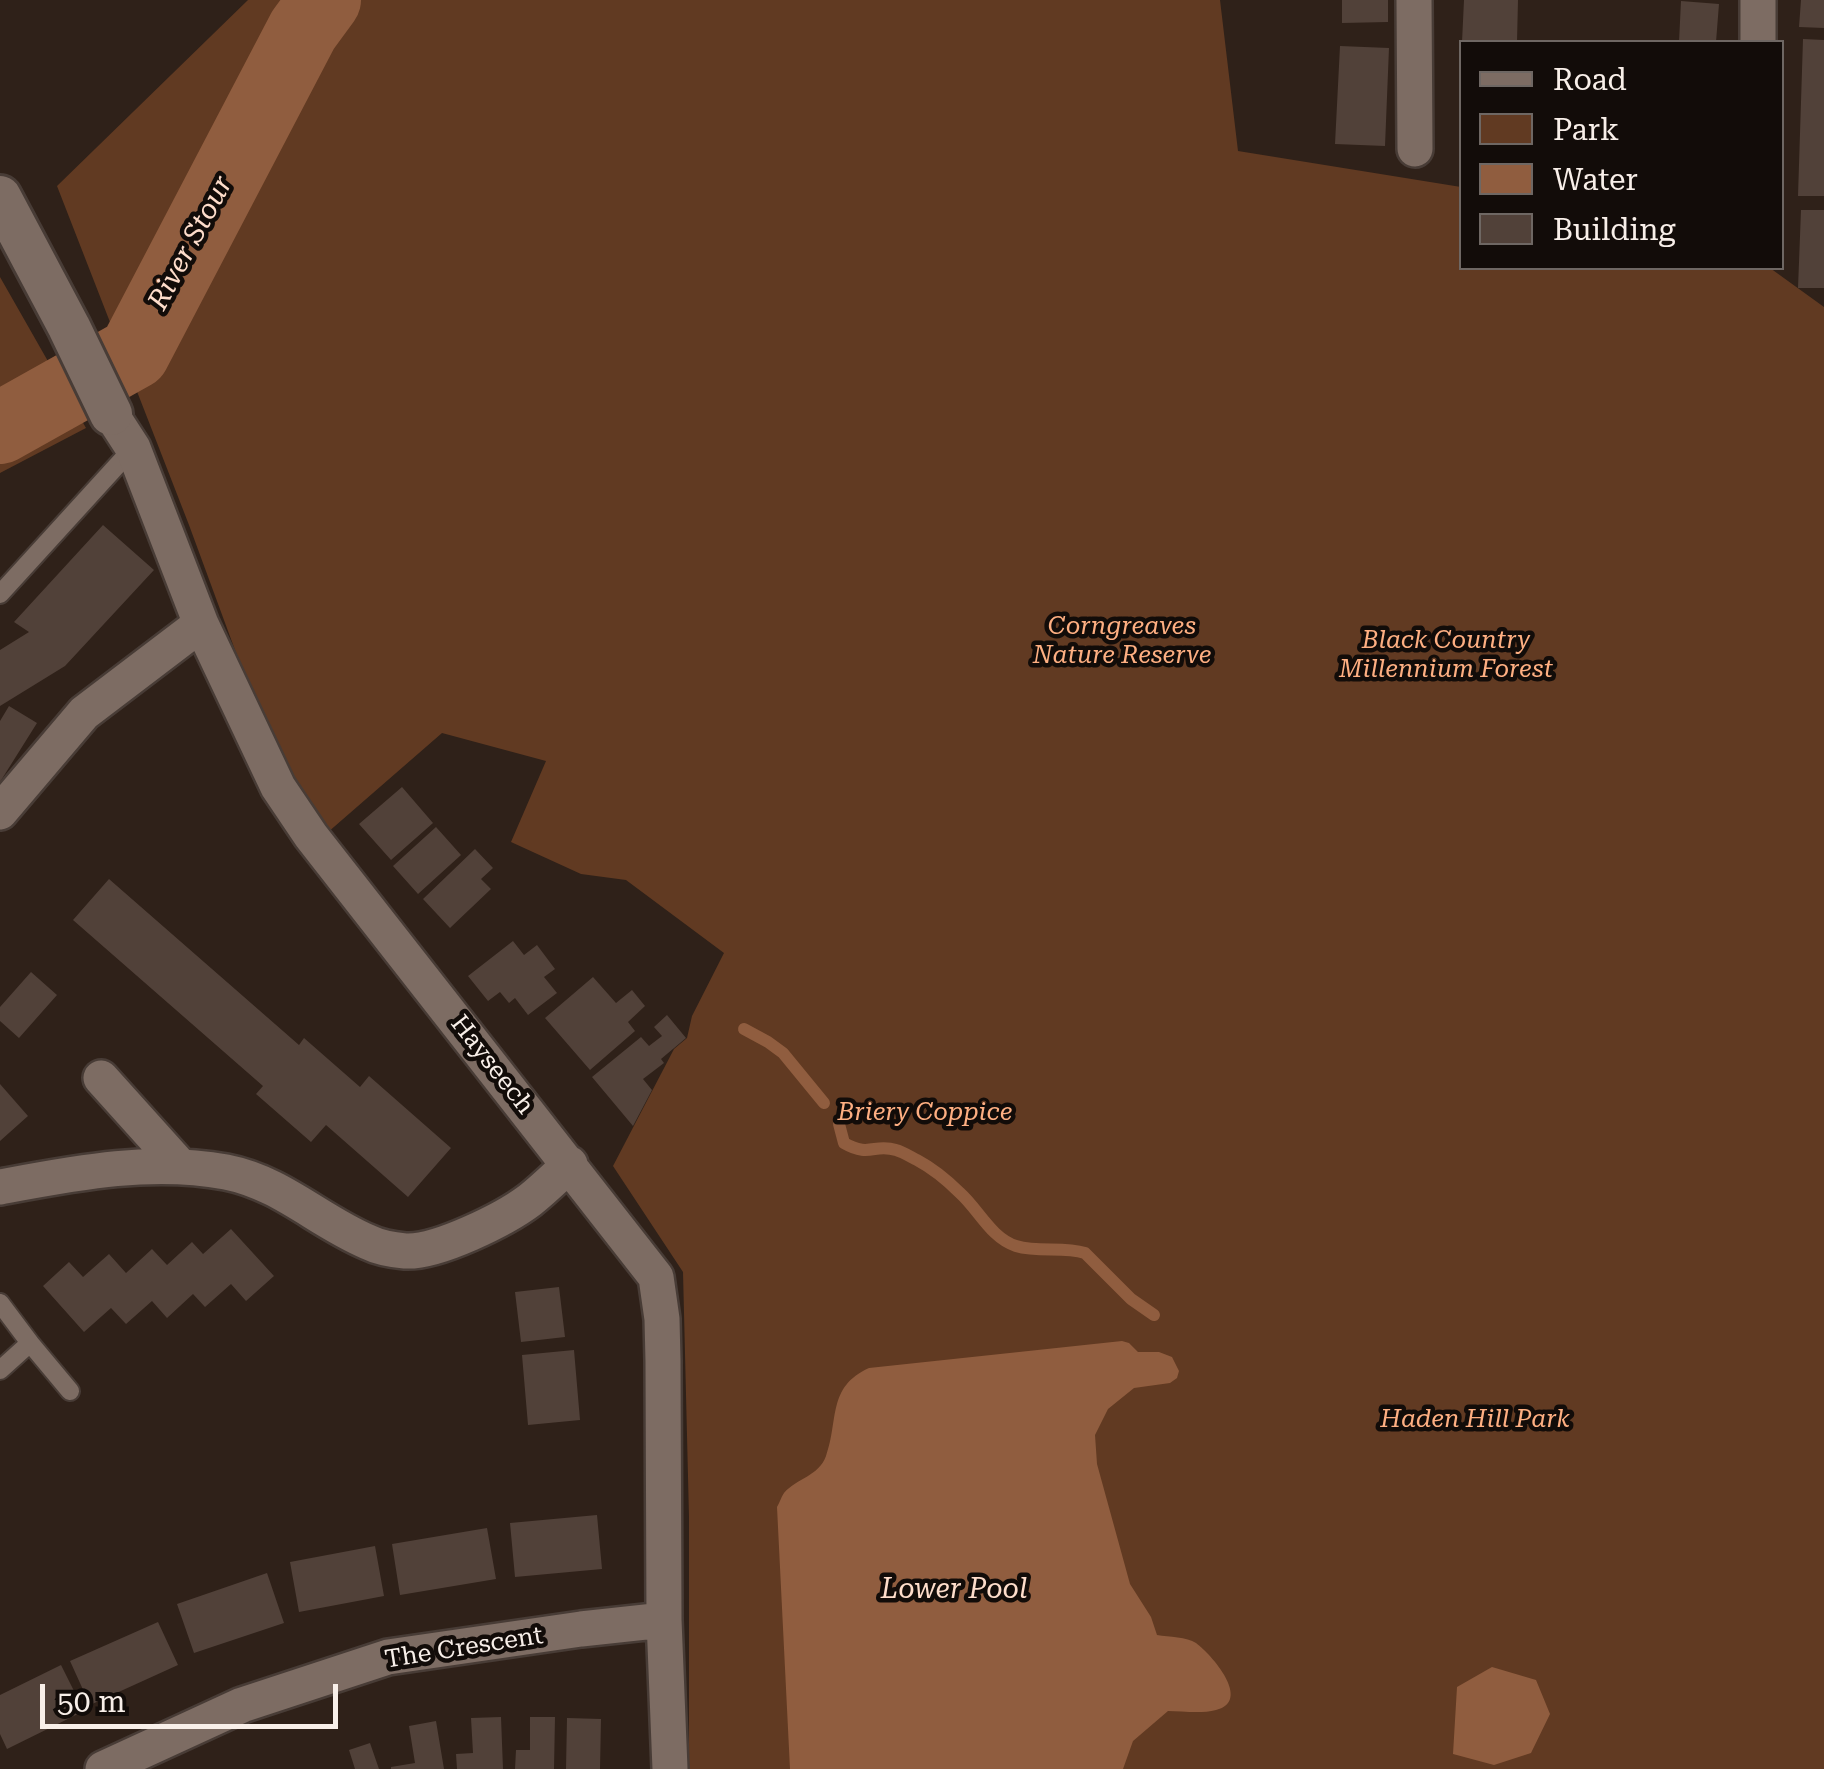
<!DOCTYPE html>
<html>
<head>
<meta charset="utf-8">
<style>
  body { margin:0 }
  #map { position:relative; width:1824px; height:1769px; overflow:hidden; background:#2f2119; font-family:"Roboto Serif",serif }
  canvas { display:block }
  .legend { position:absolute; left:1459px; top:40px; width:325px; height:230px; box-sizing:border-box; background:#120c09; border:2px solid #6e6763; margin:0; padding:12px 18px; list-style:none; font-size:30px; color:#f8efe9 }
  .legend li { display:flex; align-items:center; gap:20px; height:50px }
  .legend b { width:50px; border:2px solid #6e6763 }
  .scale { position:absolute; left:40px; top:1684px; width:298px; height:45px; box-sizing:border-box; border:5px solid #f8efe9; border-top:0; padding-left:12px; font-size:30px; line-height:35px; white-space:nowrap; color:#f8efe9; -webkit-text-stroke:8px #120c09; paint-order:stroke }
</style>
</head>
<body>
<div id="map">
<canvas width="1824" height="1769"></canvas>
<ul class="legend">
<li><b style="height:12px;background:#7d6c63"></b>Road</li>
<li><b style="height:28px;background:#613a22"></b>Park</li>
<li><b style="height:28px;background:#905d3f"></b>Water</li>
<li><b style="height:28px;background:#514139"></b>Building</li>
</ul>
<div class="scale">50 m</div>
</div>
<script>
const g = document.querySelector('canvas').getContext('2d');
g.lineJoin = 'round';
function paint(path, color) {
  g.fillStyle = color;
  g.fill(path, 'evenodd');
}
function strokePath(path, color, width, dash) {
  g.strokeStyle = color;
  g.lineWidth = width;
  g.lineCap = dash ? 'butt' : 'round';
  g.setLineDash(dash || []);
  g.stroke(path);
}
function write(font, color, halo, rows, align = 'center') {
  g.font = font + ' "Roboto Serif",serif';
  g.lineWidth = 9;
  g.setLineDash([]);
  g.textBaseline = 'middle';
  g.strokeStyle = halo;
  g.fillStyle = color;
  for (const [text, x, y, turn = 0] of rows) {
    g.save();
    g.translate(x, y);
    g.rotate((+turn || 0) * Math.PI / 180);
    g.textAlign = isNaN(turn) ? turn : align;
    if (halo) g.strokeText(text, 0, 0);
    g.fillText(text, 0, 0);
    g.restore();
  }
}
paint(new Path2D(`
  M 248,0 L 1220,0 L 1238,151 L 1461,187 L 1462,268 L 1770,268 L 1824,307 L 1824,1769 L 689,1769 L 689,1517 L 683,1272 L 613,1166 L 674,1049 L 687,1038 L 692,1016 L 724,953 L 626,880 L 581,874 L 511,842 L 546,761 L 442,733 L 327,833 L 286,778 L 235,650 L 189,525 L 57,186 Z
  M 0,277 L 86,428 L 0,473 Z`), '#613a22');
paint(new Path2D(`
  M 1122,1341 L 1129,1343 L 1138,1352 L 1159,1352 L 1172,1357 L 1179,1371 L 1177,1378 L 1170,1383 L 1134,1388 L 1108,1409 L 1095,1435 L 1097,1464 L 1130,1584 L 1151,1617 L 1157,1635 C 1169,1637 1187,1637 1196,1643 C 1211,1654 1253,1701 1216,1710 C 1201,1714 1182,1711 1168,1711 L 1133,1741 L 1123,1769 L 790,1769 L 777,1507 C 780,1502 781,1497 784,1493 C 797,1478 819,1476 826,1456 C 839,1420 827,1387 869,1368 Z
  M 1492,1667 L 1536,1680 L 1550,1714 L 1531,1753 L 1494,1765 L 1453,1754 L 1457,1687 Z`), '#905d3f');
strokePath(new Path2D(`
  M 744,1029 L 768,1042 L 783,1053 L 824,1103
  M 839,1124 L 844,1143 C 870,1158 874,1143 896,1150 C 903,1152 911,1157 917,1160 C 932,1168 948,1181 960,1193 C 979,1210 991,1238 1016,1246 C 1039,1253 1063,1246 1085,1253 L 1131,1299 L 1154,1315`), '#905d3f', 12);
strokePath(new Path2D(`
  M 0,428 L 134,353 L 303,30 L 325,0`), '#905d3f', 72);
paint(new Path2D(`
  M 1342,0 L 1388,0 L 1388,22 L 1342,23 Z
  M 1464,0 L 1518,0 L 1517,42 L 1462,42 Z
  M 1801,0 L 1824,0 L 1824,28 L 1799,27 Z
  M 1681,1 L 1719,4 L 1716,42 L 1679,42 Z
  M 1803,39 L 1824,40 L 1824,196 L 1798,196 Z
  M 1340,46 L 1389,48 L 1385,146 L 1335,144 Z
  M 1801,210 L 1824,210 L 1824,288 L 1798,288 Z
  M 103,525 L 154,570 L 65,666 L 0,706 L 0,650 L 29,632 L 14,622 Z
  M 9,706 L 37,723 L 0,782 L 0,721 Z
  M 402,787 L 433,823 L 391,860 L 359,824 Z
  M 436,827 L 461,855 L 418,894 L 393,866 Z
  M 475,849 L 493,868 L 481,879 L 491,889 L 450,928 L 423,899 Z
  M 109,879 L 299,1045 L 304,1038 L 360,1087 L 369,1076 L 451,1148 L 408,1197 L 326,1125 L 311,1142 L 256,1094 L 263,1086 L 73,920 Z
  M 513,941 L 524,955 L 537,945 L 555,969 L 544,977 L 557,993 L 528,1015 L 515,998 L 509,1003 L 500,992 L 488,1001 L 468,976 Z
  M 31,972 L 57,995 L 19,1038 L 0,1021 L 0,1007 Z
  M 593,977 L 616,1003 L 632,990 L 645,1006 L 628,1022 L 635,1031 L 590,1070 L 545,1018 Z
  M 667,1015 L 686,1038 L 661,1059 L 664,1063 L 643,1079 L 652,1090 L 633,1126 L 592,1077 L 641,1037 L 649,1046 L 662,1036 L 654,1027 Z
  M 0,1084 L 28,1116 L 0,1141 Z
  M 231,1229 L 274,1276 L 246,1301 L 231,1284 L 205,1307 L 193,1294 L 167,1318 L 152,1301 L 126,1324 L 111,1308 L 84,1332 L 43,1286 L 69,1262 L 83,1277 L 109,1254 L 126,1273 L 152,1249 L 167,1265 L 192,1242 L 203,1254 Z
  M 559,1287 L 565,1337 L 521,1342 L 515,1292 Z
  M 574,1350 L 580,1420 L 528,1425 L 522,1355 Z
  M 597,1515 L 602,1569 L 515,1577 L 510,1523 Z
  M 487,1528 L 496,1579 L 400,1595 L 392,1544 Z
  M 375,1546 L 384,1596 L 299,1612 L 290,1562 Z
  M 267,1573 L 284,1623 L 194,1653 L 177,1604 Z
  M 158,1622 L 178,1665 L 90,1705 L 70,1661 Z
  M 61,1665 L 84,1711 L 7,1749 L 0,1734 L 0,1695 Z
  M 501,1717 L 503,1769 L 457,1769 L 456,1754 L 473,1753 L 471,1718 Z
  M 530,1717 L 555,1717 L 554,1769 L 515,1769 L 516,1750 L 530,1750 Z
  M 567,1718 L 601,1719 L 600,1769 L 566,1769 Z
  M 436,1721 L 444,1769 L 391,1769 L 391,1767 L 415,1763 L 409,1726 Z
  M 370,1743 L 379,1769 L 355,1769 L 349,1750 Z`), '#514139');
const service = new Path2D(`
  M 0,594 L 133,448
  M 0,1303 L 30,1343 L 0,1370
  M 30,1343 L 70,1391`);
const minor = new Path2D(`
  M 1414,0 L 1415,149
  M 1758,42 L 1758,0
  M 111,414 L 133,448 L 201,624 L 278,787 L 311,836 L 656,1277 L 662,1319 L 663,1361 L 664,1620 L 670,1769
  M 0,812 L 84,713 L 201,624
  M 101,1078 L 181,1167
  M 0,1187 C 75,1173 150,1158 226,1172 C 282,1183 318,1221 368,1242 C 378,1247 394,1250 405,1251 C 437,1253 505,1219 530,1200 C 544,1189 557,1176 570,1164
  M 103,1769 L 242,1705 L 388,1657 L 581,1629 L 664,1620`);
const tertiary = new Path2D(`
  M 0,197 L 69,327 L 111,414`);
strokePath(service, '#483c36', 22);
strokePath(minor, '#483c36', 40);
strokePath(tertiary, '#483c36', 48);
strokePath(service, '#7d6c63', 18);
strokePath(minor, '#7d6c63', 35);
strokePath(tertiary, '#7d6c63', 42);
write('italic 25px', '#feaf82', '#120c09', [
  ["Corngreaves",1122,627],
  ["Nature Reserve",1122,656],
  ["Black Country",1446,641],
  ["Millennium Forest",1446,670],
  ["Briery Coppice",925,1113],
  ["Haden Hill Park",1475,1420]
]);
write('25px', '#f8efe9', '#120c09', [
  ["Hayseech",492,1065,52],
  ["The Crescent",464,1648,-9]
]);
write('italic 28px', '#feddcb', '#120c09', [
  ["River Stour",191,243,-62],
  ["Lower Pool",954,1590]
]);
</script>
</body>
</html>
